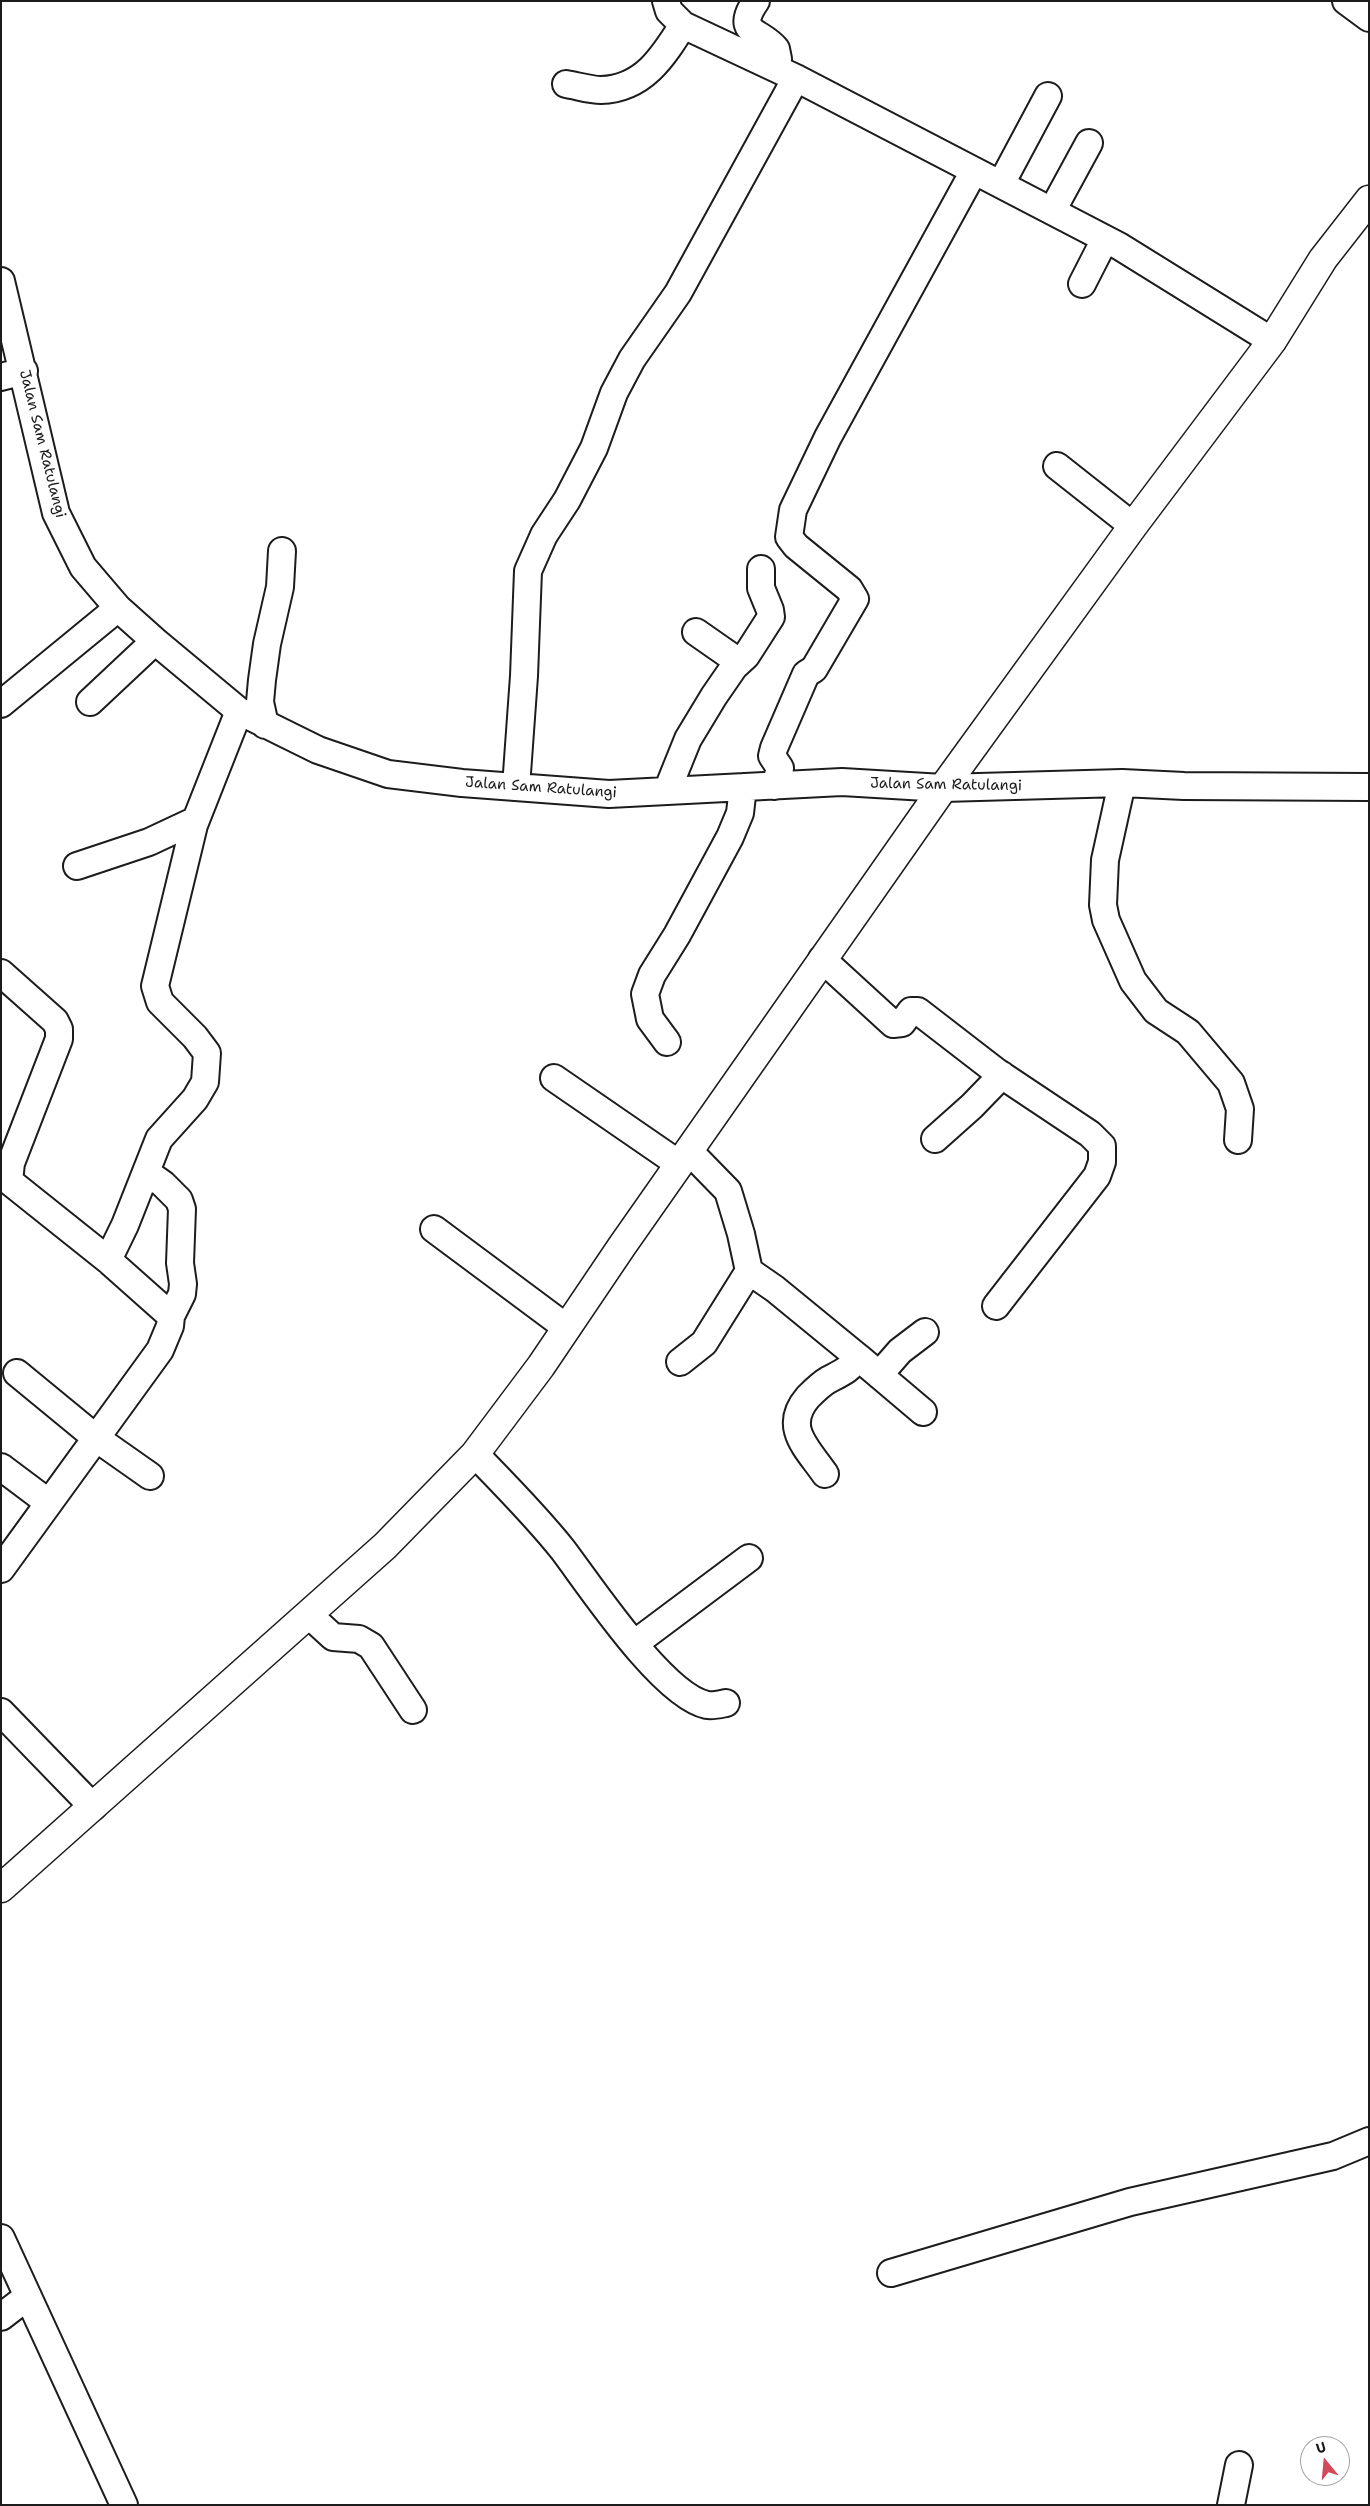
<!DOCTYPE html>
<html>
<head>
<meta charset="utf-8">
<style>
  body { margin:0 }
  #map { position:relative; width:1370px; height:2506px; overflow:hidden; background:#fff; font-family:"Shantell Sans",sans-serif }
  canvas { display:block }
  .frame { position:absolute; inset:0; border:2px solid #1c1c1c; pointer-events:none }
  .north { position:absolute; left:1300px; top:2436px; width:50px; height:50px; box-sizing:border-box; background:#fff; border:1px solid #a4a4a4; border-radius:50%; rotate:343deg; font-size:14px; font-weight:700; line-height:20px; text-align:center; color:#1c1c1c }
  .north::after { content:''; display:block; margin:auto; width:18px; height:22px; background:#d1495b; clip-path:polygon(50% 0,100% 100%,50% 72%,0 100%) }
</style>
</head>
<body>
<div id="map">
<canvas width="1370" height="2506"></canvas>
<div class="frame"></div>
<div class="north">U</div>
</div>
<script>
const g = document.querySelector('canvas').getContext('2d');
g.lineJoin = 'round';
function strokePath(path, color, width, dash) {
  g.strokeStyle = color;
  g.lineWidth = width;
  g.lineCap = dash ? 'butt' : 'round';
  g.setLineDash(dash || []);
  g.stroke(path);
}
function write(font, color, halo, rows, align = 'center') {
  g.font = font + ' "Shantell Sans",sans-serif';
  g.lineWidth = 4;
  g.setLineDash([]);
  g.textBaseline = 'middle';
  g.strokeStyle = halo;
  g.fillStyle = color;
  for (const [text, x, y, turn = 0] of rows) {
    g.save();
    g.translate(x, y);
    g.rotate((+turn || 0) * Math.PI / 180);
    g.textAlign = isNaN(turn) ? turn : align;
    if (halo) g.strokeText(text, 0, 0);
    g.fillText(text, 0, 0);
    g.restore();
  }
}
const minor = new Path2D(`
  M 666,1 L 669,11 L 683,25 L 796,78 L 1119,246 L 1272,341
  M 756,1 C 733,34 761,30 776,49 L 778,59 L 776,68
  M 1346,1 L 1369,18
  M 566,84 C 578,86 590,90 601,90 C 643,89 663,57 683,25
  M 1001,184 L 1048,96
  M 1052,211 L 1089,143
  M 1,281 L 56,513 L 83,567 L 118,608 L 155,641 L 239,711 L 318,750 L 388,774 L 462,783 L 609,794 L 842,782 L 943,788 L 1122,783 L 1184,786 L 1369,787
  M 1082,284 L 1105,239
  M 1,377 L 24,371
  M 1057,466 L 1133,526
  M 696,632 L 739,662
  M 90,702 L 155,641
  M 1,704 L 118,608
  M 265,725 L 260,702 L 262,680 L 267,644 L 280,587 L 282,551
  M 1122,783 L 1105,860 L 1103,905 L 1106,920 L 1133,981 L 1156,1011 L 1188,1032 L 1231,1083 L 1240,1109 L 1238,1140
  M 775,786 L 780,768 L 772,756 L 774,748 L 806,674 L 814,669 L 855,599 L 849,589 L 796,546 L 789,537 L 793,510 L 828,437 L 974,171
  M 516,787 L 524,676 L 528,571 L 544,535 L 567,500 L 594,448 L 614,393 L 632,359 L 678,293 L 796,78
  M 667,791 L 688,739 L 714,696 L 734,667 L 746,656 L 771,617 L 770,610 L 761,588 L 761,569
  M 77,866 L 149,842 L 196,820
  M 822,959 L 893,1024 L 902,1023 L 911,1011 L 918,1011 L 997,1072 L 1090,1134 L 1102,1146 L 1102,1162 L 1097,1176 L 996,1306
  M 1,973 L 55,1021 L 59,1029 L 59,1039 L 11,1163 L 9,1181 L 108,1260 L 171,1316 L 170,1326 L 160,1350 L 1,1569
  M 667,1042 L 650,1019 L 645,994 L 652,975 L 677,935 L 730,837 L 740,813 L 743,787
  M 554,1078 L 679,1164
  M 935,1139 L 972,1106 L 1002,1075
  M 689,1151 L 728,1191 L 741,1234 L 749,1271 L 775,1289 L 858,1357 C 850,1370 841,1373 828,1380 C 821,1384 814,1391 808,1397 C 782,1427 807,1448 825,1474
  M 146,1172 L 163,1184 L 179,1200 L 182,1209 L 180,1263 L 183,1284 L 182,1294 L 171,1316
  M 434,1229 L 567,1328
  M 108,1260 L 125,1225 L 159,1139 L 195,1099 L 205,1082 L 207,1053 L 195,1037 L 160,1002 L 155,986 L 194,825 L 239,711
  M 858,1357 L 923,1412
  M 680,1362 L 704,1343 L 749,1271
  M 17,1373 L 96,1438 L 150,1476
  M 879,1375 L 900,1351 L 925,1332
  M 475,1454 C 505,1485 536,1516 563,1550 C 591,1587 663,1696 707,1705 C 713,1706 721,1704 726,1703
  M 1,1467 L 49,1503
  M 309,1615 L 333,1637 L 359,1639 L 371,1646 L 413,1710
  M 634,1644 L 749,1558
  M 1,1712 L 93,1807
  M 1,2238 L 124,2505
  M 891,2273 L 1130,2202 L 1333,2156 L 1369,2141
  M 1,2317 L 27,2297
  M 1231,2505 L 1239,2465`);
const major = new Path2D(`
  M 1,1888 L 385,1546 L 475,1454 L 541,1366 L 622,1246 L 943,788 L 1133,526 L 1272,341 L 1323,259 L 1369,200`);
strokePath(minor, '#1c1c1c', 30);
strokePath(major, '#1c1c1c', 31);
strokePath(minor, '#fff', 26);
strokePath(major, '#fff', 28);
write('15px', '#1c1c1c', '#fff', [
  ["Jalan Sam Ratulangi",42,444,76],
  ["Jalan Sam Ratulangi",946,785,1],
  ["Jalan Sam Ratulangi",541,788,4]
]);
</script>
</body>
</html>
